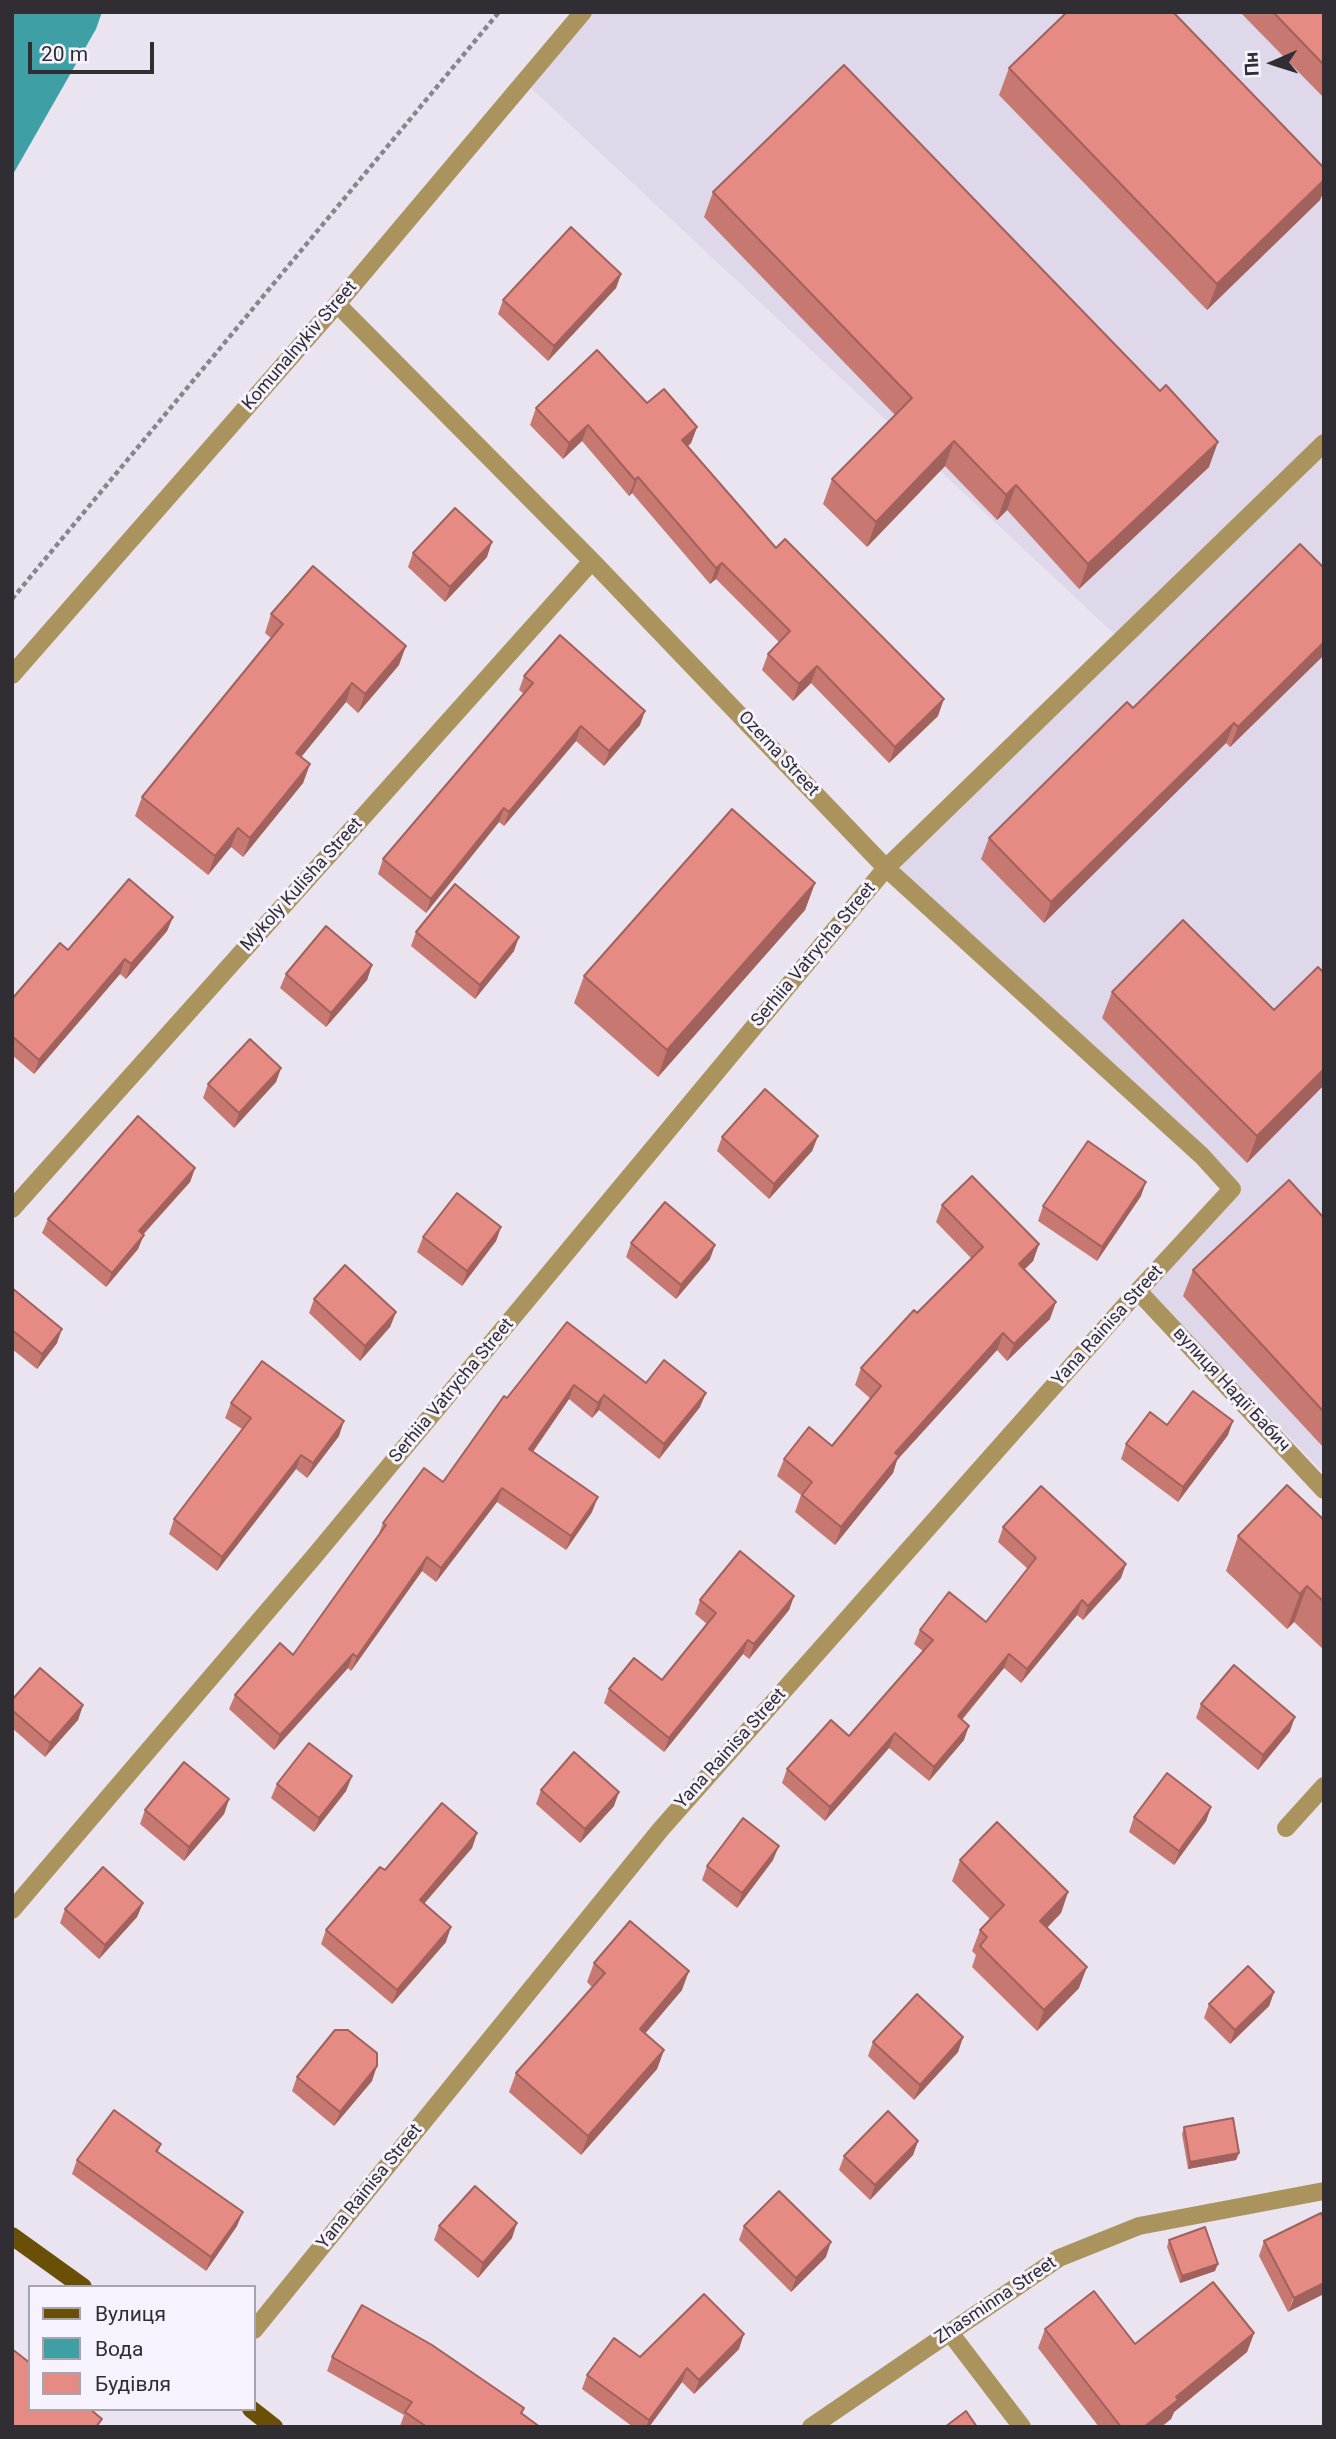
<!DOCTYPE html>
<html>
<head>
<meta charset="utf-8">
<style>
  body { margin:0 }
  #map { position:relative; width:1336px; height:2439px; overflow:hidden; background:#e9e4f0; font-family:Roboto,sans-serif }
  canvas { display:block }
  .frame { position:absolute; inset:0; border:14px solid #302e33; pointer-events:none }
  .legend { position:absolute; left:28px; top:2285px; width:228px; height:126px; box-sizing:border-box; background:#f6f2fe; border:2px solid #a7a4ad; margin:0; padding:9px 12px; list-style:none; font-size:21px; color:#302e33 }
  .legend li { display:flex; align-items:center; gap:14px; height:35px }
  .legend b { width:35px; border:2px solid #a7a4ad }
  .north { position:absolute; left:1238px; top:28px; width:70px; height:70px; -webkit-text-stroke:5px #f6f2fe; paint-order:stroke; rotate:267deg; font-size:19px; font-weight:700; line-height:28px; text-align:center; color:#302e33 }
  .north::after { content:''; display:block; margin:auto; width:24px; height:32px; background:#302e33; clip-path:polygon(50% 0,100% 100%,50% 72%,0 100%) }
  .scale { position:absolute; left:28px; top:42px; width:126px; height:32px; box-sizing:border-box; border:4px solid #302e33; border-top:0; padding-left:9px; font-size:21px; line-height:24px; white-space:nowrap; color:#302e33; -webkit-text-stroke:5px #f6f2fe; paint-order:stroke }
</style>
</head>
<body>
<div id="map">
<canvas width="1336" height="2439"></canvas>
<div class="frame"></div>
<ul class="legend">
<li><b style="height:9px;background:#6a5007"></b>Вулиця</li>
<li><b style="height:19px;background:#3ea0a4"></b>Вода</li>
<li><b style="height:19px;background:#e68b83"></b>Будівля</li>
</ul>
<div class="north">Пн</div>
<div class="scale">20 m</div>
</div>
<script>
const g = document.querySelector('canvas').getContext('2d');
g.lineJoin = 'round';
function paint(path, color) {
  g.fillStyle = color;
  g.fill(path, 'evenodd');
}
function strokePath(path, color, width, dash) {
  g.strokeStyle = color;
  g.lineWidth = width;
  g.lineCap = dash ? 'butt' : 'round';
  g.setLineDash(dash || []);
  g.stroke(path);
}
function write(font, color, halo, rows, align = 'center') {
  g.font = font + ' Roboto,sans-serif';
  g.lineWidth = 6;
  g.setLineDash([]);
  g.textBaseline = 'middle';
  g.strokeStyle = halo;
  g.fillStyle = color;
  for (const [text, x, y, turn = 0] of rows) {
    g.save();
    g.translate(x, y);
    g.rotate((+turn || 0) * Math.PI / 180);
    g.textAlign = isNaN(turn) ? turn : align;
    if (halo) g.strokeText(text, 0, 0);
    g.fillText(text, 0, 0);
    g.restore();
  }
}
paint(new Path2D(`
  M 594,12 L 1324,12 L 1324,1473 L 1148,1291 L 1240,1187 L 897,865 L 1124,643 L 531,88 Z`), '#ded8ea');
paint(new Path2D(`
  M 12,12 L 102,12 L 96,29 L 12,176 Z`), '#3ea0a4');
strokePath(new Path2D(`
  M 12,599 L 499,12`), '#88858d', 4.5, [5, 3.5]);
strokePath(new Path2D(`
  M 12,675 L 337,304 L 583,12
  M 12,1209 L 592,561
  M 1138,1291 L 1324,1490
  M 1286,1828 L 1324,1786
  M 12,1910 L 312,1559 L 886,868 L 1324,443
  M 254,2330 L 661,1829 L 1138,1291 L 1232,1189 L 1202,1156 L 886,868 L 592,561 L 337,304
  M 951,2334 L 1022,2427
  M 811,2427 L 1059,2258 L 1139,2226 L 1324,2191`), '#ab935d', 18);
strokePath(new Path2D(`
  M 12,2236 L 83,2287
  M 251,2409 L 274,2427`), '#6a5007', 18);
paint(new Path2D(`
  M 1240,12 L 1324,12 L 1324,98 Z
  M 1009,68 L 1324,168 L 1324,190 L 1320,200 L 1207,310 L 999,95 Z
  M 713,192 L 1209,467 L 1079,589 L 1007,510 L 997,520 L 945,466 L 867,547 L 823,504 L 832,479 L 895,415 L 704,217 Z
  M 621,274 L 616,288 L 548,361 L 498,314 L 503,300 Z
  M 647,403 L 697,427 L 691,443 L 688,446 L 776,548 L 938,716 L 889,763 L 811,683 L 793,701 L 762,670 L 768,654 L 779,642 L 716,579 L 710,584 L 632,493 L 629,496 L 582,441 L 563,459 L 530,425 L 536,408 Z
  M 413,553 L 487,557 L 445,602 L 408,567 Z
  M 1324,568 L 1324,655 L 1230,747 L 1226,743 L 1044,923 L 981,859 L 989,838 L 1133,708 Z
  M 271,614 L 399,665 L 358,713 L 346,702 L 301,757 L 310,764 L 303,783 L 243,857 L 231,847 L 208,875 L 135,816 L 142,797 L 271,638 L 265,633 Z
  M 524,676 L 640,725 L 604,766 L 576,741 L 504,826 L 499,822 L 426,913 L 378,874 L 383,859 L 524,694 L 519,690 Z
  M 815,883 L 805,910 L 658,1077 L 574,1003 L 584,976 Z
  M 173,917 L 167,931 L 126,979 L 120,974 L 34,1074 L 12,1055 L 12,999 L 68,950 Z
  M 416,932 L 514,951 L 475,999 L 411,946 Z
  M 372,965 L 367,980 L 326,1027 L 280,988 L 286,974 Z
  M 1324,973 L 1324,1085 L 1247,1163 L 1102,1018 L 1112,992 L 1274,1010 Z
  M 281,1068 L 276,1082 L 234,1128 L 203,1098 L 208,1084 Z
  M 818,1136 L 812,1151 L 769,1199 L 717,1151 L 722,1137 Z
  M 195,1168 L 190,1182 L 143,1235 L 138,1249 L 106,1287 L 42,1233 L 48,1219 Z
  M 1141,1196 L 1097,1261 L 1038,1221 L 1043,1206 Z
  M 942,1205 L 1039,1244 L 1033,1261 L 1024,1270 L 1050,1319 L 1007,1361 L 997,1350 L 897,1460 L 893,1473 L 835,1545 L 795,1512 L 801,1495 L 777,1476 L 784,1459 L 832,1446 L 871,1399 L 855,1385 L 861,1368 L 971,1258 L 936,1222 Z
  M 1324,1218 L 1324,1448 L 1183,1296 L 1193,1270 Z
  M 501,1227 L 496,1241 L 462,1286 L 417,1252 L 423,1237 Z
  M 631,1243 L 710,1259 L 676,1299 L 626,1257 Z
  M 12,1288 L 57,1343 L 37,1369 L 12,1349 Z
  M 314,1299 L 396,1312 L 390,1327 L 360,1361 L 309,1313 Z
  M 567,1322 L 646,1383 L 700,1407 L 659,1459 L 599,1410 L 592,1418 L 569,1399 L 533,1452 L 592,1512 L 566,1550 L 497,1502 L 436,1582 L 422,1571 L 351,1671 L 348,1668 L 274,1750 L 229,1709 L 235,1695 L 293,1655 L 378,1536 L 383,1523 L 443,1482 Z
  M 231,1403 L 339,1436 L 307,1478 L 296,1469 L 217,1571 L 169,1534 L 174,1519 L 242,1429 L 225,1418 Z
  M 1167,1425 L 1228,1435 L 1178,1502 L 1121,1459 L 1126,1444 Z
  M 1324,1520 L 1324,1650 L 1294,1622 L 1287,1629 L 1226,1571 L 1238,1536 Z
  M 1003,1527 L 1121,1578 L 1083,1620 L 1077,1615 L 1021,1683 L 1004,1668 L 962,1720 L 964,1740 L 929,1781 L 889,1748 L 825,1821 L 782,1783 L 787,1769 L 849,1736 L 923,1651 L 914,1644 L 920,1630 L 986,1622 L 1028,1569 L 998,1542 Z
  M 794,1596 L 789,1610 L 749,1659 L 743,1654 L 664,1752 L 604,1703 L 609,1689 L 662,1680 L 707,1624 L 695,1614 L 700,1600 Z
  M 12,1700 L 83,1705 L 78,1720 L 45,1757 L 12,1728 Z
  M 1201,1704 L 1290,1731 L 1258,1770 L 1196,1718 Z
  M 352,1776 L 346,1791 L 314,1832 L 271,1798 L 277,1784 Z
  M 541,1790 L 614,1806 L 580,1843 L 536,1804 Z
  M 229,1799 L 224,1814 L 184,1861 L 140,1824 L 145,1810 Z
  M 1211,1807 L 1206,1821 L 1174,1865 L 1129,1832 L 1134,1817 Z
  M 477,1833 L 472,1848 L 424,1904 L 446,1942 L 392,2004 L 321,1944 L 326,1930 L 385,1870 Z
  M 773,1860 L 737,1908 L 702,1880 L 707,1866 Z
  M 960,1860 L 1068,1892 L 1061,1913 L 1047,1928 L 1079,1988 L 1037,2031 L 972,1967 L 976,1955 L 972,1951 L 980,1930 L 990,1919 L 952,1881 Z
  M 143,1903 L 137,1917 L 99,1959 L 60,1923 L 65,1909 Z
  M 594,1963 L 682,1990 L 645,2033 L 664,2050 L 657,2069 L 581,2155 L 509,2092 L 516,2073 L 592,1987 L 587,1982 Z
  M 1274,1992 L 1269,2006 L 1230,2044 L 1204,2018 L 1209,2004 Z
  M 963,2037 L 958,2052 L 914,2100 L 868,2056 L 873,2042 Z
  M 297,2077 L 372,2081 L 334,2126 L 292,2091 Z
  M 1184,2127 L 1239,2153 L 1236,2160 L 1188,2169 L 1182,2134 Z
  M 918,2141 L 913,2155 L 870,2200 L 839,2170 L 844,2156 Z
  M 161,2144 L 158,2152 L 237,2226 L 206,2271 L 72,2174 L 77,2160 Z
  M 1324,2219 L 1288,2312 L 1259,2256 L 1264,2241 Z
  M 439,2226 L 512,2238 L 478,2278 L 434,2240 Z
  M 744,2226 L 826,2257 L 791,2292 L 739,2240 Z
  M 1169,2240 L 1215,2271 L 1180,2283 L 1167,2247 Z
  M 1045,2329 L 1135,2344 L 1254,2333 L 1247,2352 L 1174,2412 L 1171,2419 L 1161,2427 L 1099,2427 L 1038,2348 Z
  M 739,2349 L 694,2394 L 682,2382 L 649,2427 L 633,2427 L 582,2389 L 587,2375 L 640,2357 Z
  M 332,2357 L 524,2408 L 522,2414 L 540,2427 L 401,2427 L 400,2426 L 404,2415 L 327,2371 Z`), '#c67871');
paint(new Path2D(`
  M 1324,180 L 1324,190 L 1320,200 L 1207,310 L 1217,284 Z
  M 621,274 L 616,288 L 548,361 L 554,346 Z
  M 588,425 L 582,441 L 563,459 L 569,443 Z
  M 697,427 L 691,443 L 676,456 L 682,440 Z
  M 954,441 L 945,466 L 867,547 L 876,522 Z
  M 1218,442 L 1209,467 L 1079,589 L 1088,564 Z
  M 638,477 L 632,493 L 629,496 L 635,480 Z
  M 1016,485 L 1007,510 L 997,520 L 1006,495 Z
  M 492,542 L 487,557 L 445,602 L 450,587 Z
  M 722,563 L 716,579 L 710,584 L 716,568 Z
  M 1324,642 L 1324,655 L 1230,747 L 1238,727 Z
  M 406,646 L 399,665 L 358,713 L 365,694 Z
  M 817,666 L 811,683 L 793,701 L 799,684 Z
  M 352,683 L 346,702 L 289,772 L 296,753 Z
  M 944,699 L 938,716 L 889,763 L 895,747 Z
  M 645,711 L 640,725 L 604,766 L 609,751 Z
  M 1234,723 L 1226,743 L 1044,923 L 1051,902 Z
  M 581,726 L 576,741 L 504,826 L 509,812 Z
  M 310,764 L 303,783 L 243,857 L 250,838 Z
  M 504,808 L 499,822 L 426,913 L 431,899 Z
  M 238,828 L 231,847 L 208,875 L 215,856 Z
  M 815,883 L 805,910 L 658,1077 L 667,1050 Z
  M 173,917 L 167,931 L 126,979 L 131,964 Z
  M 519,937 L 514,951 L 475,999 L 480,985 Z
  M 125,959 L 120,974 L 34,1074 L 39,1060 Z
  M 372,965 L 367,980 L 326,1027 L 331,1013 Z
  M 281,1068 L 276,1082 L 234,1128 L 239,1113 Z
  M 1324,1069 L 1324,1085 L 1247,1163 L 1257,1136 Z
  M 818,1136 L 812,1151 L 769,1199 L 774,1184 Z
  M 195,1168 L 190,1182 L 133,1245 L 139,1231 Z
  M 1146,1182 L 1141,1196 L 1097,1261 L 1102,1247 Z
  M 501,1227 L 496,1241 L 462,1286 L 467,1271 Z
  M 144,1235 L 138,1249 L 106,1287 L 112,1273 Z
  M 1039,1244 L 1033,1261 L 1012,1281 L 1019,1264 Z
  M 715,1245 L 710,1259 L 676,1299 L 681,1285 Z
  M 1056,1302 L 1050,1319 L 1007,1361 L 1014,1344 Z
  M 396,1312 L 390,1327 L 360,1361 L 365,1346 Z
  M 62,1329 L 57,1343 L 37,1369 L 42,1354 Z
  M 1003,1333 L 997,1350 L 897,1460 L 893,1473 L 835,1545 L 841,1527 L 895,1453 Z
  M 574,1385 L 569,1399 L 524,1464 L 529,1449 Z
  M 706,1393 L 700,1407 L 659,1459 L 664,1444 Z
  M 604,1395 L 599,1410 L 592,1418 L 598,1403 Z
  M 344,1421 L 339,1436 L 307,1478 L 313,1463 Z
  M 1233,1421 L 1228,1435 L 1178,1502 L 1183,1487 Z
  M 301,1455 L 296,1469 L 217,1571 L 222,1557 Z
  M 502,1488 L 497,1502 L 436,1582 L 441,1568 Z
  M 598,1497 L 592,1512 L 566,1550 L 571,1536 Z
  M 427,1557 L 422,1571 L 351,1671 L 357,1657 Z
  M 1126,1564 L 1121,1578 L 1083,1620 L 1088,1606 Z
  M 1307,1586 L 1294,1622 L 1287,1629 L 1300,1594 Z
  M 794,1596 L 789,1610 L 749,1659 L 754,1644 Z
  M 1082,1600 L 1077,1615 L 1021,1683 L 1027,1669 Z
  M 748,1640 L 743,1654 L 664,1752 L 669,1738 Z
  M 353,1654 L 348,1668 L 274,1750 L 280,1735 Z
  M 1009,1654 L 1004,1668 L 952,1731 L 958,1716 Z
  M 83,1705 L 78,1720 L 45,1757 L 50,1743 Z
  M 1295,1717 L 1290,1731 L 1258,1770 L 1263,1755 Z
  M 969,1726 L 964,1740 L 929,1781 L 934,1767 Z
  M 895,1733 L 889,1748 L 825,1821 L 830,1807 Z
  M 352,1776 L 346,1791 L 314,1832 L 319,1818 Z
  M 619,1792 L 614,1806 L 580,1843 L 585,1829 Z
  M 229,1799 L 224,1814 L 184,1861 L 189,1847 Z
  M 1211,1807 L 1206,1821 L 1174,1865 L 1179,1851 Z
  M 477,1833 L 472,1848 L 414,1915 L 420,1900 Z
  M 779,1846 L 773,1860 L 737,1908 L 742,1893 Z
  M 1068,1892 L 1061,1913 L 1033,1942 L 1040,1921 Z
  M 143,1903 L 137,1917 L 99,1959 L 105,1945 Z
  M 451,1927 L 446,1942 L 392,2004 L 397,1990 Z
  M 1087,1967 L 1079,1988 L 1037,2031 L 1044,2010 Z
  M 689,1971 L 682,1990 L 633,2048 L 640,2029 Z
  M 1274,1992 L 1269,2006 L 1230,2044 L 1235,2030 Z
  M 963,2037 L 958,2052 L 914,2100 L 920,2085 Z
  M 664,2050 L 657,2069 L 581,2155 L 588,2136 Z
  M 377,2066 L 372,2081 L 334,2126 L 340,2112 Z
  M 918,2141 L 913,2155 L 870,2200 L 875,2185 Z
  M 1239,2153 L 1236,2160 L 1188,2169 L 1190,2162 Z
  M 243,2212 L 237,2226 L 206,2271 L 211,2257 Z
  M 517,2223 L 512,2238 L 478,2278 L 483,2263 Z
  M 831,2242 L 826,2257 L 791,2292 L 796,2278 Z
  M 1218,2264 L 1215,2271 L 1180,2283 L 1182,2276 Z
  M 1324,2283 L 1324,2294 L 1288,2312 L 1294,2298 Z
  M 1254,2333 L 1247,2352 L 1174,2412 L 1171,2419 L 1161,2427 L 1144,2427 L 1176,2397 Z
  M 744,2334 L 739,2349 L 694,2394 L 699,2380 Z
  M 687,2368 L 682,2382 L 649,2427 L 646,2427 L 649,2420 Z`), '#a1615c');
const building = new Path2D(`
  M 1067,12 L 1173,12 L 1324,168 L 1324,180 L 1217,284 L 1009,68 Z
  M 1273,12 L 1324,12 L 1324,65 Z
  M 844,65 L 1160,391 L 1166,385 L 1218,442 L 1088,564 L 1016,485 L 1006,495 L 954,441 L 876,522 L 832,479 L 912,398 L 713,192 Z
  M 571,227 L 621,274 L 554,346 L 503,300 Z
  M 597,350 L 647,403 L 664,389 L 697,427 L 682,440 L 776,548 L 785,539 L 944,699 L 895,747 L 817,666 L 799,684 L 768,654 L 790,631 L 722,563 L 716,568 L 638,477 L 635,480 L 588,425 L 569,443 L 536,408 Z
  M 455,508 L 492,542 L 450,587 L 413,553 Z
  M 1300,544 L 1324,568 L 1324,642 L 1238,727 L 1234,723 L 1051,902 L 989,838 L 1127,702 L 1133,708 Z
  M 313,566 L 406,646 L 365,694 L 352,683 L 296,753 L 310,764 L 250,838 L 238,828 L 215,856 L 142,797 L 283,624 L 271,614 Z
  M 560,635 L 645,711 L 609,751 L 581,726 L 509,812 L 504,808 L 431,899 L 383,859 L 533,683 L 524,676 Z
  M 732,809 L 815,883 L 667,1050 L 584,976 Z
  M 129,879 L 173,917 L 131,964 L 125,959 L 39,1060 L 12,1036 L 12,999 L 60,943 L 68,950 Z
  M 455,884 L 519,937 L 480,985 L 416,932 Z
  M 1183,920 L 1274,1010 L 1318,967 L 1324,973 L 1324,1069 L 1257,1136 L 1112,992 Z
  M 326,926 L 372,965 L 331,1013 L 286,974 Z
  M 250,1039 L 281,1068 L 239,1113 L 208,1084 Z
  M 765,1089 L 818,1136 L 774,1184 L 722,1137 Z
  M 138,1116 L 195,1168 L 139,1231 L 144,1235 L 112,1273 L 48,1219 Z
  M 1088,1141 L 1146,1182 L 1102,1247 L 1043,1206 Z
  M 972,1176 L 1039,1244 L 1019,1264 L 1056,1302 L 1014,1344 L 1003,1333 L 895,1453 L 899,1456 L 841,1527 L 802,1495 L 812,1482 L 784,1459 L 809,1427 L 832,1446 L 881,1386 L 861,1368 L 914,1310 L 917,1313 L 983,1247 L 942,1205 Z
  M 1289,1180 L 1324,1218 L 1324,1412 L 1193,1270 Z
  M 457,1193 L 501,1227 L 467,1271 L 423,1237 Z
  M 665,1202 L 715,1245 L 681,1285 L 631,1243 Z
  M 345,1265 L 396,1312 L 365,1346 L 314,1299 Z
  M 12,1288 L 62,1329 L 42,1354 L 12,1330 Z
  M 567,1322 L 646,1383 L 664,1360 L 706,1393 L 664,1444 L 604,1395 L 598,1403 L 574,1385 L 529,1449 L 598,1497 L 571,1536 L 502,1488 L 441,1568 L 427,1557 L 357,1657 L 353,1654 L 280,1735 L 235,1695 L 280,1643 L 293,1655 L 386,1525 L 383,1523 L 424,1468 L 443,1482 L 504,1396 L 507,1398 Z
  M 262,1361 L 344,1421 L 313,1463 L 301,1455 L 222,1557 L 174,1519 L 251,1418 L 231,1403 Z
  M 1193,1391 L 1233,1421 L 1183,1487 L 1126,1444 L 1150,1412 L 1167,1425 Z
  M 1287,1485 L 1324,1520 L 1324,1602 L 1307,1586 L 1300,1594 L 1238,1536 Z
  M 1041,1486 L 1126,1564 L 1088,1606 L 1082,1600 L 1027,1669 L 1009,1654 L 958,1716 L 969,1726 L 934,1767 L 895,1733 L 830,1807 L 787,1769 L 831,1720 L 849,1736 L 933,1640 L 920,1630 L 949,1592 L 986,1622 L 1036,1558 L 1003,1527 Z
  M 740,1551 L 794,1596 L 754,1644 L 748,1640 L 669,1738 L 609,1689 L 634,1658 L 662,1680 L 716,1613 L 700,1600 Z
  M 1234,1665 L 1295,1717 L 1263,1755 L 1201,1704 Z
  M 40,1668 L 83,1705 L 50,1743 L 12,1710 L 12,1700 Z
  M 309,1743 L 352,1776 L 319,1818 L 277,1784 Z
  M 574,1752 L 619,1792 L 585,1829 L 541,1790 Z
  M 184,1762 L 229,1799 L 189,1847 L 145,1810 Z
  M 1167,1773 L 1211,1807 L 1179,1851 L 1134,1817 Z
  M 442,1803 L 477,1833 L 420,1900 L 451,1927 L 397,1990 L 326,1930 L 380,1867 L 385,1870 Z
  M 743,1818 L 779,1846 L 742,1893 L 707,1866 Z
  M 997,1822 L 1068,1892 L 1040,1921 L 1087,1967 L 1044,2010 L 980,1946 L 987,1937 L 980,1930 L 1004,1905 L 960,1860 Z
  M 103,1867 L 143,1903 L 105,1945 L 65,1909 Z
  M 630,1921 L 689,1971 L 640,2029 L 664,2050 L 588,2136 L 516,2073 L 605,1973 L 594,1963 Z
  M 1248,1966 L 1274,1992 L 1235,2030 L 1209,2004 Z
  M 917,1994 L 963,2037 L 920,2085 L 873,2042 Z
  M 335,2030 L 348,2030 L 377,2053 L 377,2066 L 340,2112 L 297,2077 Z
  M 114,2110 L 161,2144 L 156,2151 L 243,2212 L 211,2257 L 77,2160 Z
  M 888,2111 L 918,2141 L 875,2185 L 844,2156 Z
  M 1233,2118 L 1239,2153 L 1190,2162 L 1184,2127 Z
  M 475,2186 L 517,2223 L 483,2263 L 439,2226 Z
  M 779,2191 L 831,2242 L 796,2278 L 744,2226 Z
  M 1321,2213 L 1324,2219 L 1324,2283 L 1294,2298 L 1264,2241 Z
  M 1205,2227 L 1218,2264 L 1182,2276 L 1169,2240 Z
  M 1213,2282 L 1254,2333 L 1176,2397 L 1178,2400 L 1144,2427 L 1121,2427 L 1045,2329 L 1094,2291 L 1135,2344 Z
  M 704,2294 L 744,2334 L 699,2380 L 687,2368 L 649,2420 L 587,2375 L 614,2338 L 640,2357 Z
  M 362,2305 L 432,2345 L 524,2408 L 521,2413 L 540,2427 L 427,2427 L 405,2412 L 412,2402 L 332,2357 Z
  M 12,2349 L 30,2363 L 30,2409 L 90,2409 L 102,2419 L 96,2427 L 12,2427 Z
  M 966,2411 L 977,2427 L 945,2427 Z`);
paint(building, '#e68b83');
strokePath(building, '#a1615c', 2);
write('18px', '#302e33', '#f6f2fe', [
  ["Komunalnykiv Street",300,346,-49],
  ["Ozerna Street",778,754,47],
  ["Mykoly Kulisha Street",302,885,-48],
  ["Serhiia Vatrycha Street",814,955,-50],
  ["Yana Rainisa Street",1108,1326,-48],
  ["вулиця Надії Бабич",1231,1390,47],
  ["Serhiia Vatrycha Street",452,1391,-50],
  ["Yana Rainisa Street",731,1749,-48],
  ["Yana Rainisa Street",370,2187,-51],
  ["Zhasminna Street",996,2301,-34]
]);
</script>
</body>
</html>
